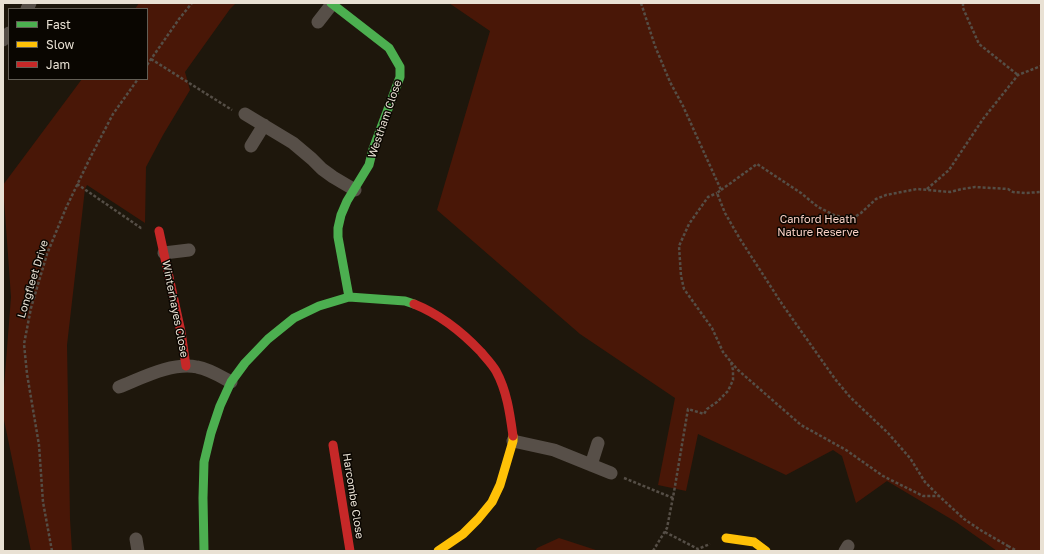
<!DOCTYPE html>
<html>
<head>
<meta charset="utf-8">
<style>
  body { margin:0 }
  #map { position:relative; width:1044px; height:554px; overflow:hidden; background:#1e170c; font-family:"Golos Text",sans-serif }
  canvas { display:block }
  .frame { position:absolute; inset:0; border:4px solid #e9e1d4; pointer-events:none }
  .legend { position:absolute; left:8px; top:8px; width:140px; height:72px; box-sizing:border-box; background:#0a0601; border:1px solid #635e55; margin:0; padding:5px 7px; list-style:none; font-size:12px; color:#e9e1d4 }
  .legend li { display:flex; align-items:center; gap:8px; height:20px }
  .legend b { width:20px; border:1px solid #635e55 }
</style>
</head>
<body>
<div id="map">
<canvas width="1044" height="554"></canvas>
<div class="frame"></div>
<ul class="legend">
<li><b style="height:5px;background:#4caf50"></b>Fast</li>
<li><b style="height:5px;background:#ffc107"></b>Slow</li>
<li><b style="height:5px;background:#c62828"></b>Jam</li>
</ul>
</div>
<script>
const g = document.querySelector('canvas').getContext('2d');
g.lineJoin = 'round';
function paint(path, color) {
  g.fillStyle = color;
  g.fill(path, 'evenodd');
}
function strokePath(path, color, width, dash) {
  g.strokeStyle = color;
  g.lineWidth = width;
  g.lineCap = dash ? 'butt' : 'round';
  g.setLineDash(dash || []);
  g.stroke(path);
}
function write(font, color, halo, rows, align = 'center') {
  g.font = font + ' "Golos Text",sans-serif';
  g.lineWidth = 3;
  g.setLineDash([]);
  g.textBaseline = 'middle';
  g.strokeStyle = halo;
  g.fillStyle = color;
  for (const [text, x, y, turn = 0] of rows) {
    g.save();
    g.translate(x, y);
    g.rotate((+turn || 0) * Math.PI / 180);
    g.textAlign = isNaN(turn) ? turn : align;
    if (halo) g.strokeText(text, 0, 0);
    g.fillText(text, 0, 0);
    g.restore();
  }
}
paint(new Path2D(`
  M 139,3 L 236,3 L 230,9 L 185,72 L 190,90 L 163,135 L 146,167 L 145,223 L 87,185 L 85,189 L 67,345 L 70,519 L 72,551 L 31,551 L 3,415 L 3,400 L 11,297 L 3,185 L 82,79 L 147,79 L 147,9 L 135,9 Z
  M 449,3 L 1041,3 L 1041,551 L 997,551 L 956,522 L 887,481 L 856,503 L 842,456 L 833,450 L 786,475 L 698,434 L 686,491 L 658,485 L 675,398 L 580,334 L 437,210 L 490,31 Z
  M 559,538 L 599,551 L 535,551 L 537,548 Z`), '#491707');
strokePath(new Path2D(`
  M 641,3 L 655,46 L 670,82 L 683,106 L 721,190 L 717,193 L 725,213 L 740,239 L 782,304 L 835,379 L 850,397 L 888,433 L 910,458 L 925,482 L 939,496 L 964,519 L 982,531 L 1008,546 L 1006,551
  M 963,3 L 963,8 L 979,44 L 1018,75
  M 151,59 L 232,110
  M 147,65 L 179,19 L 192,3
  M 77,184 L 141,228 L 143,228
  M 927,189 L 949,170 L 983,119 L 1018,75 L 1041,66
  M 721,190 L 757,164 L 801,193 L 818,207 L 834,215 L 845,218 L 853,218 L 861,213 L 876,199 L 886,195 L 917,189 L 950,192 L 962,189 L 975,187 L 1008,189 L 1013,192 L 1025,193 L 1041,192
  M 731,362 L 738,370 L 801,425 L 846,450 L 883,476 L 923,496 L 938,496
  M 624,478 L 673,498
  M 665,532 L 698,549 L 710,544
  M 1008,546 L 1017,551
  M 52,551 L 43,502 L 39,445 L 27,374 L 24,344 L 31,308 L 47,254 L 66,208 L 90,158 L 113,114 L 138,79
  M 653,551 L 667,528 L 674,492 L 688,409 L 704,414 L 707,409 L 717,402 L 728,391 L 733,380 L 733,370 L 731,362 L 723,352 L 712,328 L 684,289 L 681,276 L 679,246 L 689,224 L 708,197 L 717,193`), '#554e46', 2.5, [3, 2]);
strokePath(new Path2D(`
  M 27,9 L 30,3
  M 318,22 L 332,4
  M 3,40 L 9,33
  M 245,114 L 293,143 L 312,159 L 322,169 L 333,177 L 355,190
  M 251,146 L 264,125
  M 164,253 L 189,250
  M 119,387 C 142,378 172,362 197,367 C 209,369 220,376 231,382
  M 513,441 L 554,450 L 611,473
  M 591,465 L 598,443
  M 136,539 L 138,551
  M 845,551 L 848,546`), '#574f48', 13);
strokePath(new Path2D(`
  M 331,3 L 389,48 L 400,67 L 400,77 L 373,149 L 369,165 L 347,201 L 341,215 L 338,228 L 338,237 L 349,297
  M 204,551 L 203,498 L 204,462 L 211,433 L 220,406 L 231,382 L 245,363 L 268,339 L 294,318 L 319,306 L 349,297 L 405,301 L 414,304`), '#4caf50', 9);
strokePath(new Path2D(`
  M 726,538 L 754,542 L 766,551
  M 438,551 L 463,534 L 478,519 L 492,502 L 500,485 L 513,441 L 513,436`), '#ffc107', 9);
strokePath(new Path2D(`
  M 159,231 L 181,332 L 186,366
  M 414,304 C 439,314 462,332 481,352 C 486,358 492,364 496,371 C 507,391 510,414 513,436
  M 333,445 L 350,551`), '#c62828', 9);
write('11px', '#e9e1d4', '#0a0601', [
  ["Westham Close",385,119,-71],
  ["Longfleet Drive",33,279,-73],
  ["Winterhayes Close",175,309,79],
  ["Harcombe Close",353,496,81]
]);
write('11px', '#f9d0c4', '#0a0601', [
  ["Canford Heath",818,220],
  ["Nature Reserve",818,233]
]);
</script>
</body>
</html>
